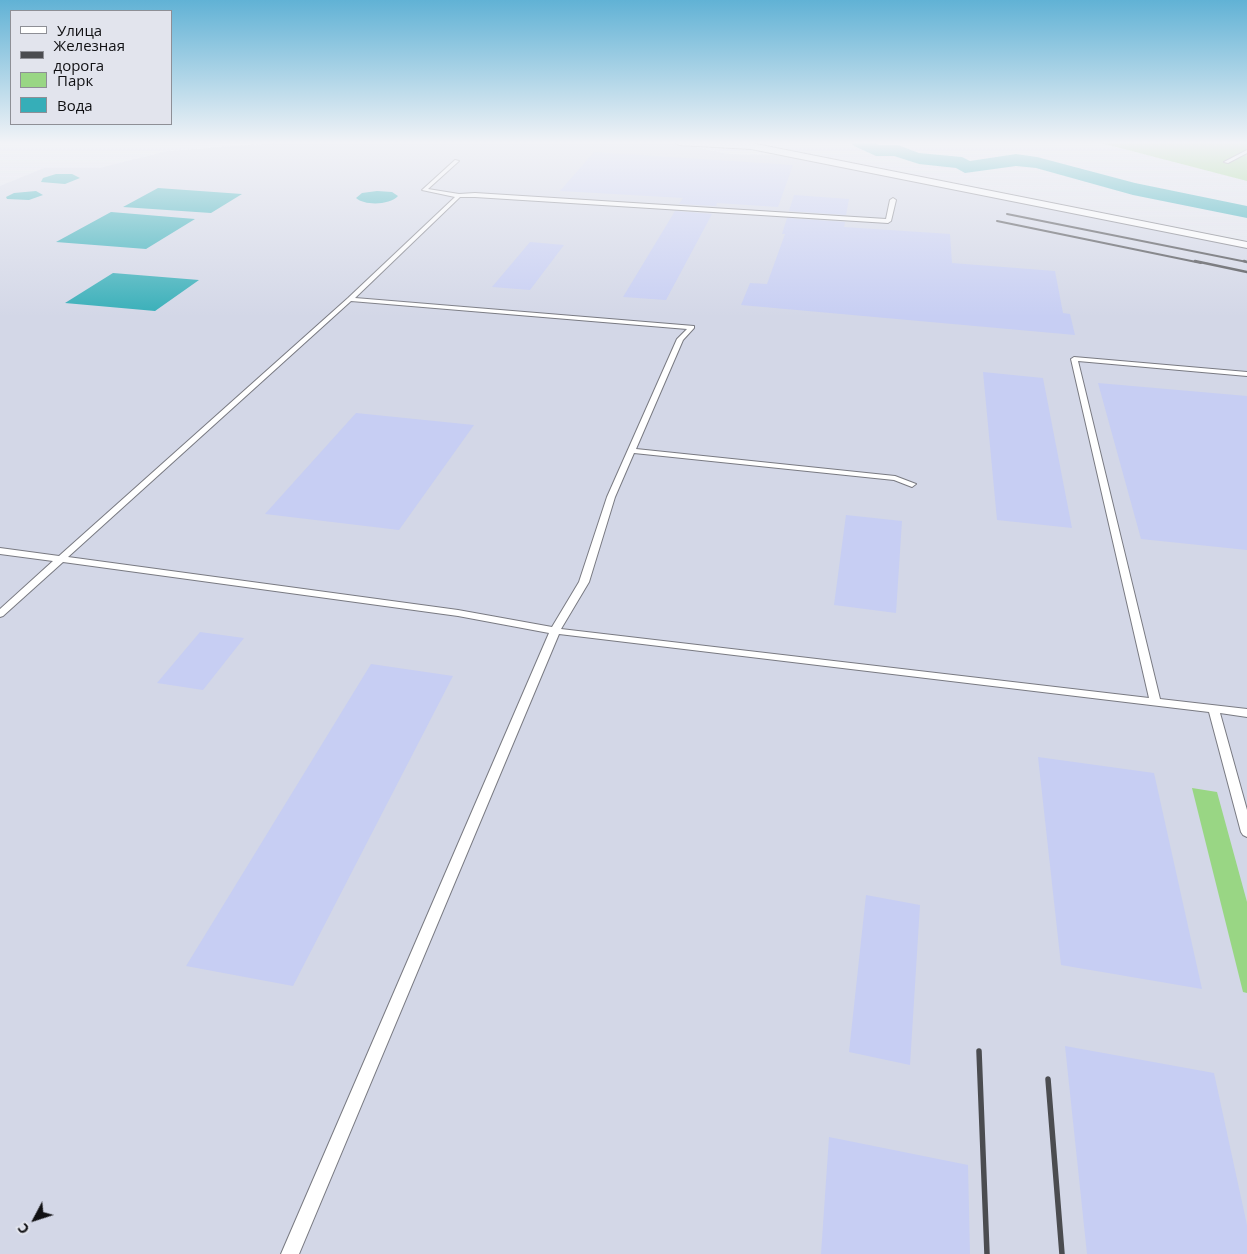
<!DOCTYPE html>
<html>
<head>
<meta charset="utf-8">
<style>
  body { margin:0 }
  #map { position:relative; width:1247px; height:1254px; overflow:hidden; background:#e2e4ed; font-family:"Open Sans",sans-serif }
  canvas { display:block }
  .legend { position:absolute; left:10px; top:10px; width:162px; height:115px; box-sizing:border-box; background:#e2e4ed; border:1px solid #8e8f96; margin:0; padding:6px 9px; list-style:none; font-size:15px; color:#101013 }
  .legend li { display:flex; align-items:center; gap:10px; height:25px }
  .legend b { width:25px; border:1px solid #8e8f96 }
  .north { position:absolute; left:10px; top:1194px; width:50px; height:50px; -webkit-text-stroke:4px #e2e4ed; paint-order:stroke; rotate:230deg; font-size:14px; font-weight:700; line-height:20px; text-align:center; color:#101013 }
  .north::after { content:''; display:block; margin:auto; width:18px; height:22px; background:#101013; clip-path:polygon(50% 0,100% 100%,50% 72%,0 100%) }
</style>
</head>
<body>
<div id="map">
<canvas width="1247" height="1254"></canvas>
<ul class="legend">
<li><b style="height:6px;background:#fff"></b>Улица</li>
<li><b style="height:6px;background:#4b4c50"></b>Железная дорога</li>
<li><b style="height:14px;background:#99d684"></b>Парк</li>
<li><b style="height:14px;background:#36aeb8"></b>Вода</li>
</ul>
<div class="north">С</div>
</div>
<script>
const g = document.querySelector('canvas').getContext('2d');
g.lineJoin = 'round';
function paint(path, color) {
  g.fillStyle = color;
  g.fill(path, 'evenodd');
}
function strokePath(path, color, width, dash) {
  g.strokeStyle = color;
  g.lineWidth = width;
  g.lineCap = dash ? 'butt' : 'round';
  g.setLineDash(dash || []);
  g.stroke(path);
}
paint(new Path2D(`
  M 291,142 L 673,142 L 729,154 L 776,155 L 803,159 L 1247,248 L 1247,1254 L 0,1254 L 0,186 L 44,168 L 99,168 L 167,151 Z`), '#d3d7e7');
paint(new Path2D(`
  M 1097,142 L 1247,142 L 1247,181 Z
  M 1192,788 L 1217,792 L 1247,902 L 1247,993 L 1243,992 Z`), '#99d684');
paint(new Path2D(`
  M 56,174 L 72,174 L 80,178 L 65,184 L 41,182 L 43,178 Z
  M 158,188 L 242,194 L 211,213 L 123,207 Z
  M 36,191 L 43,195 L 29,200 L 7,199 L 6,197 L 14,193 Z
  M 377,191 L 392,192 L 398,196 C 390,205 365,206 356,198 L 362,193 Z
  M 111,212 L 195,219 L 146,249 L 56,242 Z
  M 113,273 L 199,280 L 155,311 L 65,303 Z`), '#36aeb8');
paint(new Path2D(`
  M 851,142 L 873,142 L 879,145 L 898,145 L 919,153 L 962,157 L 970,161 L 1016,154 L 1037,157 L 1135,183 L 1247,206 L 1247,218 L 1133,195 L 1036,168 L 1016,166 L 965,173 L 956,168 L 919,164 L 894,156 L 876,156 L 854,146 Z`), '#36aeb8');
paint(new Path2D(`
  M 594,152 L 793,165 L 778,207 L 717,203 L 716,206 L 679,204 L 683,198 L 560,191 Z
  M 794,195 L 849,199 L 846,215 L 789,211 Z
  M 675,211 L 712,214 L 666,300 L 623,297 Z
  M 787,218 L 845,222 L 844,227 L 950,234 L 952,263 L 1055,271 L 1063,313 L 1070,314 L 1075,335 L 741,305 L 750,283 L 767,284 L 785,234 L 782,234 Z
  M 530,242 L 564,245 L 530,290 L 492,287 Z
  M 983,372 L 1043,378 L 1072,528 L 997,520 Z
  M 1098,383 L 1247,396 L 1247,550 L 1141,539 Z
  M 356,413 L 474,425 L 399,530 L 265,514 Z
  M 846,515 L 902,521 L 896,613 L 834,605 Z
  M 200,632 L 244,638 L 203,690 L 157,683 Z
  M 371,664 L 453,676 L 293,986 L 186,966 Z
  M 1038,757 L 1154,773 L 1202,989 L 1061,965 Z
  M 866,895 L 920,905 L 910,1065 L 849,1052 Z
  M 1065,1046 L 1214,1073 L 1247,1225 L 1247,1254 L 1087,1254 Z
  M 829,1137 L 968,1165 L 970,1254 L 821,1254 Z`), '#c7cef3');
const lane = new Path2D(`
  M 1247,150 L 1247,153 L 1228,163 L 1224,162 Z
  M 455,160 L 459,161 L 428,189 L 459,194 L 475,193 L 886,219 L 890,200 L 893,198 L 896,200 L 891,221 L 888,223 L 475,197 L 460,197 L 355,298 L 694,326 L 694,328 L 683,340 L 636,449 L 895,476 L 916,484 L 912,487 L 894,480 L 634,453 L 615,497 L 589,582 L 561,629 L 1149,698 L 1071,359 L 1074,357 L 1247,372 L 1247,376 L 1078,361 L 1160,699 L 1247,709 L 1247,717 L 1220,713 L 1247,810 L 1247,837 L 1243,835 L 1241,832 L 1209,712 L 559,634 L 299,1254 L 281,1254 L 549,633 L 458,616 L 63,562 L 3,616 L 0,617 L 0,609 L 53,561 L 0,554 L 0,548 L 59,556 L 348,298 L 455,197 L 422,190 ZM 351,301 L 687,329 L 677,339 L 607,497 L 579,582 L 552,627 L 458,610 L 68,557 Z`);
const street = new Path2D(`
  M 675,142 L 751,143 L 1247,242 L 1247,248 L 751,149 L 679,145 Z`);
strokePath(lane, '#797a82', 2);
strokePath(street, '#797a82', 2);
paint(lane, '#fff');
paint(street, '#fff');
strokePath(new Path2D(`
  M 1007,214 L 1247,262
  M 997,221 L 1201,263`), '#4b4c50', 2);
strokePath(new Path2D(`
  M 1195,261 L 1247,272
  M 1244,261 L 1247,262`), '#4b4c50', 2.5);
strokePath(new Path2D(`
  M 979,1051 L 987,1254
  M 1048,1079 L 1062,1254`), '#4b4c50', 5.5);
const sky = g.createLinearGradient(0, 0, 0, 317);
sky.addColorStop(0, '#61b2d5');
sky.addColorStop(0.45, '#f2f3f7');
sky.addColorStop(1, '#f2f3f700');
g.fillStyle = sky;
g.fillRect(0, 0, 1247, 317);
</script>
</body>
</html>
